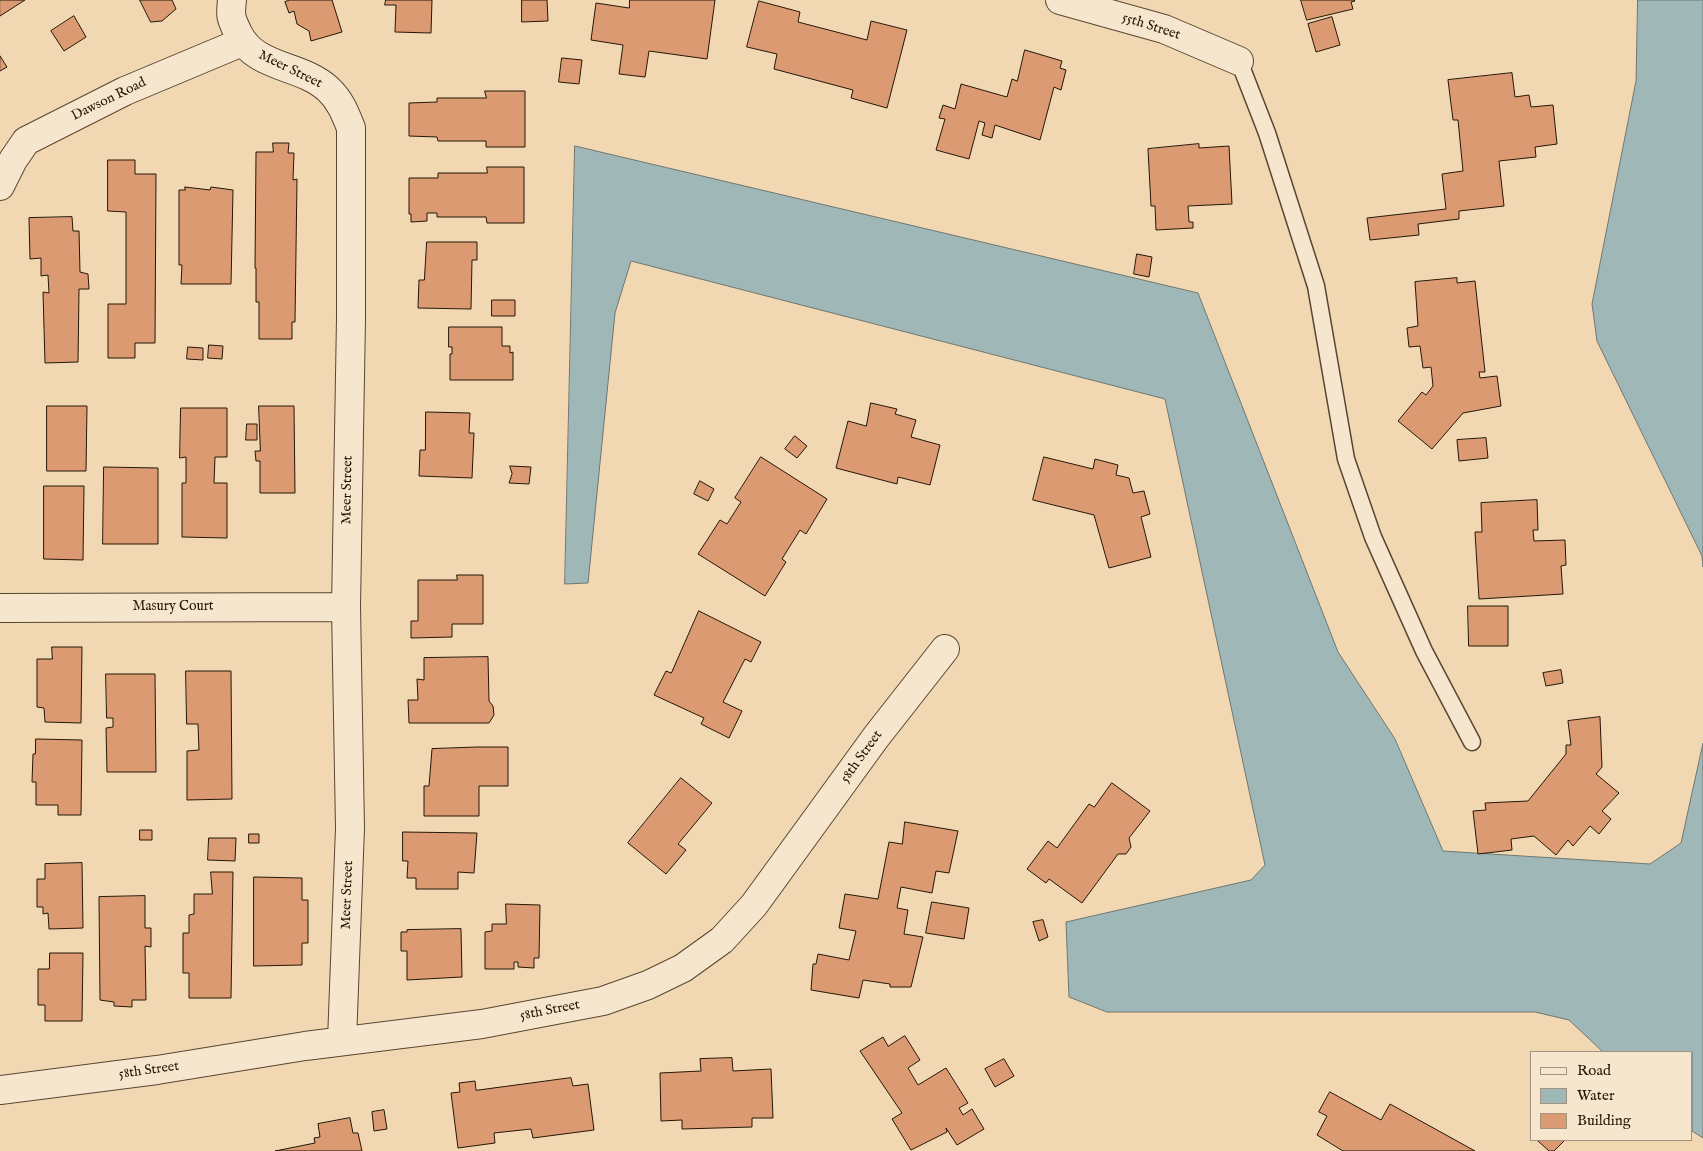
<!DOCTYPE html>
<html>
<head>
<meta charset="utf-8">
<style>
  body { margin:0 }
  #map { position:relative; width:1703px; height:1151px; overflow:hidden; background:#f1d8b2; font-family:"IM FELL English",serif }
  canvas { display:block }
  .legend { position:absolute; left:1530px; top:1051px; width:162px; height:90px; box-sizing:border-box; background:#f6e6cd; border:1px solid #a2937e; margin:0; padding:6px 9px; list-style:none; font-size:15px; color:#241707 }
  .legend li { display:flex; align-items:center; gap:10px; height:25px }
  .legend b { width:25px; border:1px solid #a2937e }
</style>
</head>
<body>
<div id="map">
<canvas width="1703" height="1151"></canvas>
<ul class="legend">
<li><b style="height:6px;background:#f6e6cd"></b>Road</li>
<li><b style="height:14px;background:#9fb7b7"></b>Water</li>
<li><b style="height:14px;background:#db9a72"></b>Building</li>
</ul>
</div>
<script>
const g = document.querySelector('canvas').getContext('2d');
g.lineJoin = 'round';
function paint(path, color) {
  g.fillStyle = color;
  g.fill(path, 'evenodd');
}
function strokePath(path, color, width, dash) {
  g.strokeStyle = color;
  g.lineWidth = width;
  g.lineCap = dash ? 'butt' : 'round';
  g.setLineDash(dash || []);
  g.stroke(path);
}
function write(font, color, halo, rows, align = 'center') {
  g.font = font + ' "IM FELL English",serif';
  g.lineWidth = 4;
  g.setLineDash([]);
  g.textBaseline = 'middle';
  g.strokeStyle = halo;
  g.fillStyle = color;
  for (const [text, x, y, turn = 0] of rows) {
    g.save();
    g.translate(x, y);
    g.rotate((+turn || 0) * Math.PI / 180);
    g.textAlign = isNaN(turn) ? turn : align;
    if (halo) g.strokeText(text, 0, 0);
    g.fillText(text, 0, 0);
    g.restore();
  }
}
const water = new Path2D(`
  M 1638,0 L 1703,0 L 1703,567 L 1702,556 L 1597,341 L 1592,304 L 1636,81 Z
  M 575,146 L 1198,293 L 1338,652 L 1395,739 L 1443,851 L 1650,864 L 1681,843 L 1703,743 L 1703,1138 L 1692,1131 L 1692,1052 L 1603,1052 L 1569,1020 L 1535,1012 L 1107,1012 L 1069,997 L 1066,922 L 1251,880 L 1265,865 L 1165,399 L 631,261 L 615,313 L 588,583 L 565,584 Z`);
paint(water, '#9fb7b7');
strokePath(water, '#6e7771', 1);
const building = new Path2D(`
  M 0,0 L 25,0 L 0,16 Z
  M 140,0 L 172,0 L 176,9 L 162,21 L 151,22 Z
  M 290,0 L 332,0 L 342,32 L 311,41 L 309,31 L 297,24 L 294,11 L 289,13 L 285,2 Z
  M 386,0 L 432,0 L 431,33 L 395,32 L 396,5 L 385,5 Z
  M 522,0 L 547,0 L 548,21 L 522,22 Z
  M 630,0 L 715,0 L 707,59 L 649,51 L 645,77 L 619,74 L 623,45 L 591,40 L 596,3 L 629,8 Z
  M 1301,0 L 1354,0 L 1355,1 L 1351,2 L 1353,9 L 1307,20 Z
  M 759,1 L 800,12 L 798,22 L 867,40 L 871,21 L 907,30 L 887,108 L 851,98 L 853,90 L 774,69 L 777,54 L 747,47 Z
  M 74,16 L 86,37 L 64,51 L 51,31 Z
  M 1332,17 L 1340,45 L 1316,52 L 1308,24 Z
  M 1025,50 L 1062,61 L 1060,68 L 1066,70 L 1061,90 L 1054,87 L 1040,140 L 995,125 L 992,138 L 982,135 L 985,123 L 979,121 L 969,159 L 936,150 L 945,119 L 939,118 L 943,105 L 955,109 L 961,84 L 1007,97 L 1012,79 L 1017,81 Z
  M 0,56 L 7,67 L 0,71 Z
  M 562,58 L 582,60 L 579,84 L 559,82 Z
  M 1512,73 L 1515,97 L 1529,95 L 1531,107 L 1553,105 L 1557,144 L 1535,147 L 1536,157 L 1499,161 L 1504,206 L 1459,211 L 1459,219 L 1418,224 L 1419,235 L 1370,240 L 1367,218 L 1446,209 L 1442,174 L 1463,171 L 1458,120 L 1453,120 L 1448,80 Z
  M 485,91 L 525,91 L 525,147 L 486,147 L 486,141 L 438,141 L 437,137 L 409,136 L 409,103 L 437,102 L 437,98 L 486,98 Z
  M 273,143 L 289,143 L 288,153 L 294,153 L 293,180 L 297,179 L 295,322 L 292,322 L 292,339 L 259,339 L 259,302 L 256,302 L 256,268 L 255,268 L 256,152 L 273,152 Z
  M 1199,144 L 1199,148 L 1229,146 L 1232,204 L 1188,206 L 1189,222 L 1193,222 L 1193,228 L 1156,230 L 1155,206 L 1151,206 L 1148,149 Z
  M 108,160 L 135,160 L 135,174 L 156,174 L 155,343 L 135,343 L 135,358 L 108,358 L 108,304 L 126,304 L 126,212 L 108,211 Z
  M 487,167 L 524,167 L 524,223 L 487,223 L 486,217 L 437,217 L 437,213 L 427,213 L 427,221 L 411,222 L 411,214 L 409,214 L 409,178 L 438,178 L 438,173 L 487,173 Z
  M 185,187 L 210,190 L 211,187 L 233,190 L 231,284 L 181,284 L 182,265 L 179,265 L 179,190 L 185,190 Z
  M 72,217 L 73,231 L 79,231 L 80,272 L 88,274 L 89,289 L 79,289 L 78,362 L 45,363 L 43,292 L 49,293 L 48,275 L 41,276 L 41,258 L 30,259 L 29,218 Z
  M 427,242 L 477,242 L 477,260 L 472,260 L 471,309 L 418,308 L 419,280 L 424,280 Z
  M 1137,254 L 1152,257 L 1149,277 L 1134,274 Z
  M 1457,278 L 1457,283 L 1475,281 L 1485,372 L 1479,372 L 1480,378 L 1497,376 L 1501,406 L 1463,413 L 1432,449 L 1398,421 L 1422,392 L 1426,395 L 1433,386 L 1431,367 L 1423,368 L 1420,346 L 1409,347 L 1407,328 L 1418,326 L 1415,282 Z
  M 492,300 L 515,300 L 515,316 L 492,316 Z
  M 449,327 L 502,327 L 502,346 L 510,346 L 510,353 L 513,352 L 513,380 L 450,380 L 450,354 L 452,354 L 452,347 L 449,347 Z
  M 209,345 L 223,346 L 222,359 L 208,358 Z
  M 188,347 L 203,348 L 203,360 L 187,359 Z
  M 871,403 L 897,409 L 895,414 L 916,420 L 911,437 L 940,445 L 930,485 L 898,477 L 897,484 L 836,468 L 848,421 L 866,426 Z
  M 47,406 L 87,406 L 86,471 L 47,471 Z
  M 259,406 L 294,406 L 295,493 L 260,493 L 260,461 L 256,461 L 255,451 L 260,451 Z
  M 181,408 L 227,408 L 227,457 L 215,457 L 214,483 L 227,483 L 227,538 L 182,537 L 182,483 L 186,483 L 186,457 L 180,458 Z
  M 426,412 L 470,413 L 469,433 L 474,433 L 472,478 L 419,476 L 420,450 L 425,450 Z
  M 247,424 L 257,424 L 257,440 L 246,440 Z
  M 795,436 L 807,446 L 797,458 L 785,449 Z
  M 1486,438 L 1488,458 L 1459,461 L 1457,440 Z
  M 761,457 L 827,499 L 806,534 L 800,530 L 782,559 L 786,562 L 765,596 L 698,554 L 720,520 L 727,524 L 741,502 L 735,498 Z
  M 1044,457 L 1093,469 L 1095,459 L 1118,465 L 1116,475 L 1129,478 L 1133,493 L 1144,491 L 1150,514 L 1141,517 L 1151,557 L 1109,568 L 1094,515 L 1033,500 Z
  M 510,466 L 531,467 L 529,484 L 509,483 L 512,474 Z
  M 104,467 L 158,468 L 158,544 L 103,544 Z
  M 700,481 L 714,489 L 708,501 L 694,494 Z
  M 44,486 L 84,486 L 83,560 L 44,559 Z
  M 1537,500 L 1538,530 L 1533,530 L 1534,541 L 1565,540 L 1566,565 L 1561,566 L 1563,594 L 1479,599 L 1475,532 L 1482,532 L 1481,503 Z
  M 457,575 L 483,575 L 483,624 L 452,624 L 452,637 L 411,638 L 411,621 L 418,621 L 418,580 L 457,580 Z
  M 1468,606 L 1508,606 L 1508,646 L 1469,646 Z
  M 699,611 L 761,642 L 751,662 L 745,659 L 723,702 L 742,711 L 729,738 L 701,724 L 704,718 L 654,695 L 666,671 L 671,673 Z
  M 52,647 L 82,647 L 81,723 L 45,722 L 44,708 L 37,707 L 37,659 L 52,659 Z
  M 488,657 L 489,701 L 493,706 L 494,715 L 489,723 L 409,723 L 408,700 L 418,700 L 417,679 L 424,680 L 424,658 Z
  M 1561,670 L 1563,683 L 1546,686 L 1543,673 Z
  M 186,671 L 231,671 L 232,799 L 187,800 L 187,751 L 199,750 L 198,724 L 187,724 Z
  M 106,674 L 155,674 L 156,772 L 107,772 L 106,728 L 113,727 L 113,718 L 107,718 Z
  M 1600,717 L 1602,767 L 1596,774 L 1619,793 L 1602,811 L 1611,819 L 1599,834 L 1590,826 L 1573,846 L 1568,840 L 1556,855 L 1534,836 L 1511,839 L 1512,850 L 1478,854 L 1473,811 L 1486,810 L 1485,803 L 1528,801 L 1566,754 L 1566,745 L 1571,745 L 1568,721 Z
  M 36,739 L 82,740 L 81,815 L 58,815 L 58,805 L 36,805 L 36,782 L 32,782 L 33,754 L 35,754 Z
  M 477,747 L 508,747 L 508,786 L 479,786 L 479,816 L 424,816 L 424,786 L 429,786 L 432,749 Z
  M 681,778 L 712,803 L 678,844 L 686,850 L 666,874 L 628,843 Z
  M 1112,783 L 1150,811 L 1129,838 L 1131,847 L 1126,854 L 1118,854 L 1082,903 L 1049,879 L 1046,883 L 1027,869 L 1048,841 L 1057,848 L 1089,804 L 1094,807 Z
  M 905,822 L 958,831 L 949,873 L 936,871 L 932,893 L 901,887 L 897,908 L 908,910 L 904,934 L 923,937 L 911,987 L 890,987 L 890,984 L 863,980 L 859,998 L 811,990 L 813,964 L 816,964 L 818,954 L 849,960 L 856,931 L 839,928 L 845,894 L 878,899 L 889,842 L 902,844 Z
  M 140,830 L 152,830 L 152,840 L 140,840 Z
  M 403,832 L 477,833 L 474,873 L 458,872 L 458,889 L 416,889 L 416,878 L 407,878 L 408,861 L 403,861 Z
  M 249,834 L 259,834 L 259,843 L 249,843 Z
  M 209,838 L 236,838 L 235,861 L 208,860 Z
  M 82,863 L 83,928 L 49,929 L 48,913 L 43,914 L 43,907 L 37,907 L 37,879 L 45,879 L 45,864 Z
  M 211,872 L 233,872 L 231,998 L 189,998 L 189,973 L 183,973 L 183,933 L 189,933 L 189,915 L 194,914 L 194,894 L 212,894 Z
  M 254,877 L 302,878 L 302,900 L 308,900 L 308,943 L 302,943 L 302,965 L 254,966 Z
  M 145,896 L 145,928 L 151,928 L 151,947 L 145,946 L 146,1000 L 132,1000 L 132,1007 L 114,1006 L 114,1002 L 100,1000 L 99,897 Z
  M 932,902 L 969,908 L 964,939 L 926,933 Z
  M 506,904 L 540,905 L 539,958 L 534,958 L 534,968 L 518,967 L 518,962 L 514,962 L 514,969 L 485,969 L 485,932 L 492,931 L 492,924 L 506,924 Z
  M 1043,920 L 1048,937 L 1039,941 L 1033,922 Z
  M 461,929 L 462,977 L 407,980 L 407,951 L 401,951 L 401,932 L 407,932 L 407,930 Z
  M 50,953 L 83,953 L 82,1021 L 45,1021 L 45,1005 L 38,1005 L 38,969 L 49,969 Z
  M 905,1036 L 920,1060 L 908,1068 L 918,1085 L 946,1068 L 968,1103 L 959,1108 L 963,1115 L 972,1109 L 984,1129 L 957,1145 L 946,1128 L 947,1132 L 911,1150 L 892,1119 L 902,1113 L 860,1051 L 883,1037 L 888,1046 Z
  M 732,1058 L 733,1071 L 771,1069 L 773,1118 L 752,1118 L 752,1127 L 682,1129 L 682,1120 L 661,1121 L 660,1073 L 701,1071 L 700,1059 Z
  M 1004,1059 L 1014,1076 L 995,1087 L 985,1069 Z
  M 571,1078 L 573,1086 L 588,1084 L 594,1130 L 533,1138 L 531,1129 L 494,1133 L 495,1143 L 458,1148 L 451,1093 L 460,1092 L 459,1083 L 475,1081 L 476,1090 Z
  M 1330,1092 L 1381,1120 L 1390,1104 L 1475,1151 L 1343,1151 L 1317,1135 L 1327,1116 L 1319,1112 Z
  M 384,1110 L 387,1129 L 374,1131 L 372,1112 Z
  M 350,1118 L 353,1133 L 358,1133 L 362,1151 L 275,1151 L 315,1143 L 314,1138 L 320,1137 L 318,1124 Z
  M 1539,1140 L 1565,1140 L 1554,1151 L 1549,1151 L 1538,1141 Z`);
paint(building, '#db9a72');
strokePath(building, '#241707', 1);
const lane = new Path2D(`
  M 1239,61 L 1267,133 L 1316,286 L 1346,459 L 1373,537 L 1424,651 L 1472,742`);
const street = new Path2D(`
  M 232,0 C 230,17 231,18 238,33 C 255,69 301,64 328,89 C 340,100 345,113 351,128 L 351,318 L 346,607 L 350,828 L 342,1041
  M 1060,0 L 1164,29 L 1239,61
  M 0,186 L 13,160 L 26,141 L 125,91 L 242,42
  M 0,608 L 346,607
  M 0,1090 L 157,1070 L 305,1046 L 482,1024 L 603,1001 L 648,985 L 683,968 L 722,940 L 754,905 L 876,737 L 945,649`);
strokePath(lane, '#574732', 19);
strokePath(street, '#574732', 30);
strokePath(lane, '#f6e6cd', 16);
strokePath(street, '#f6e6cd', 28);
write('14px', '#241707', '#f6e6cd', [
  ["55th Street",1151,27,18],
  ["Meer Street",290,70,26],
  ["Dawson Road",109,100,-26],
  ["Meer Street",348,490,-89],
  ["Masury Court",173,607],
  ["58th Street",862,757,-54],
  ["Meer Street",348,895,-88],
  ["58th Street",550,1011,-11],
  ["58th Street",149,1071,-8]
]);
</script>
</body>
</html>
